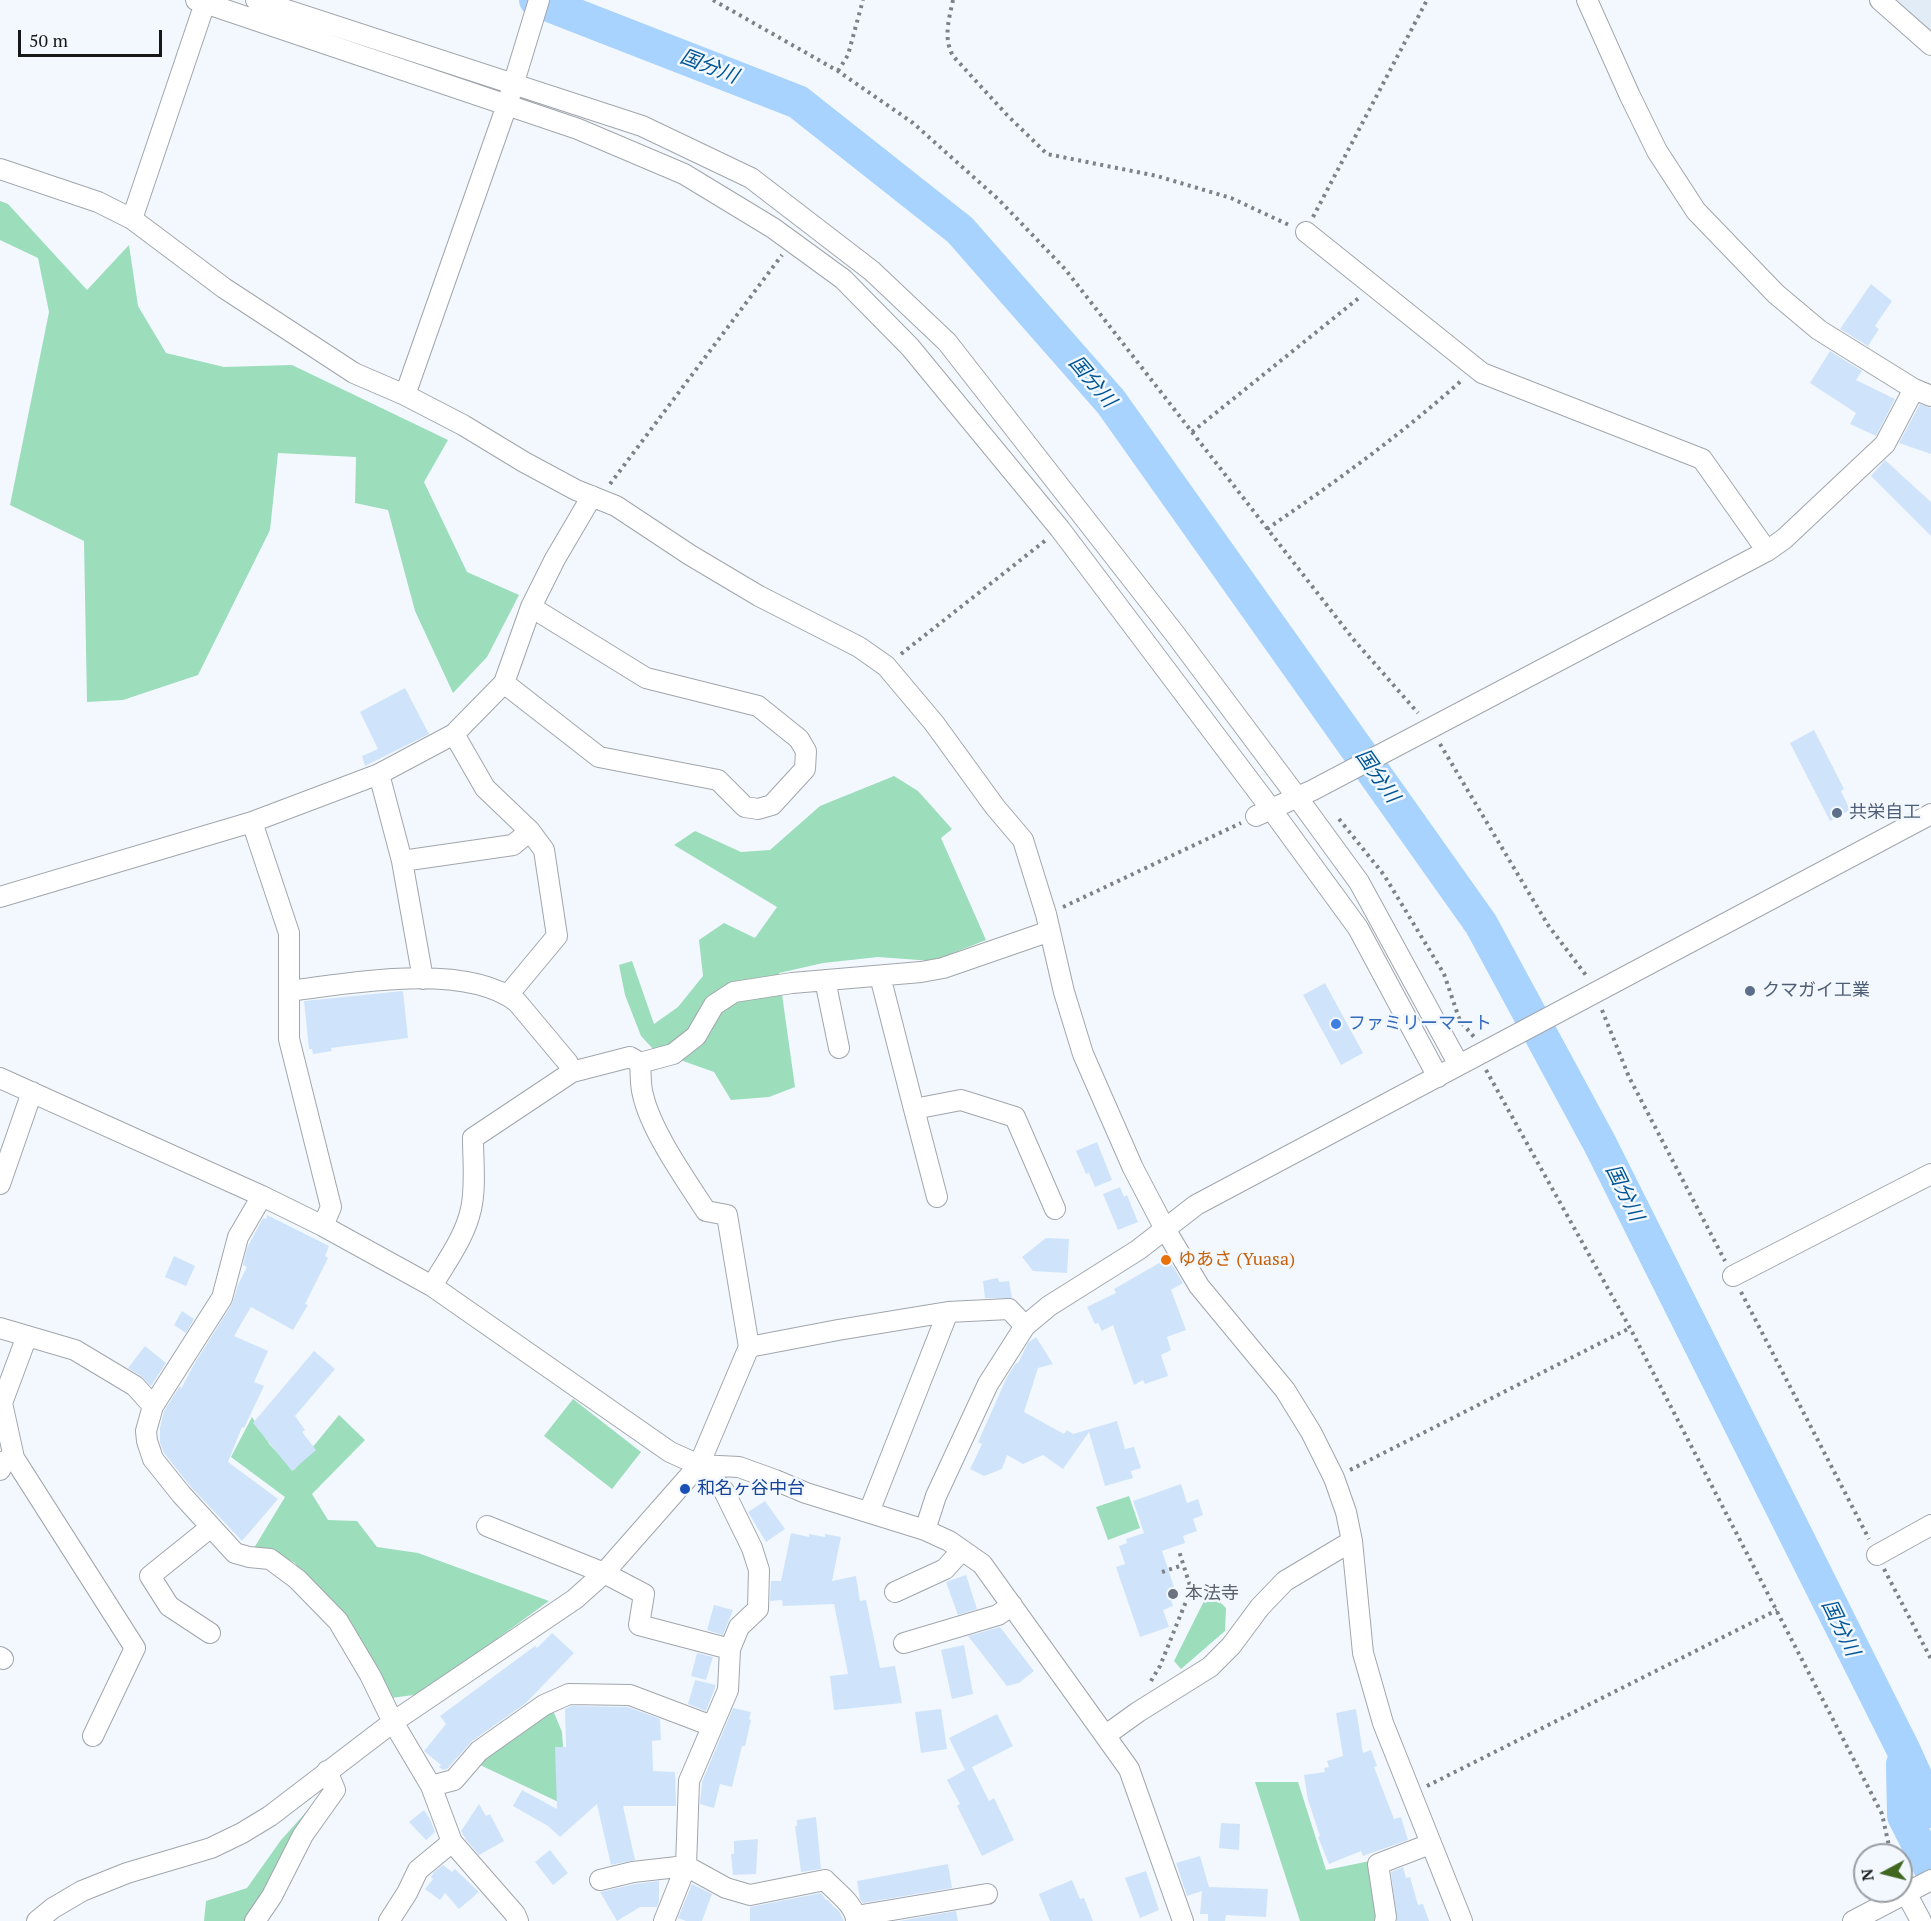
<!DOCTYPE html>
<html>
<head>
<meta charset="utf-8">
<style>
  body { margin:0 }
  #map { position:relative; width:1931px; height:1921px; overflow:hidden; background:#f2f8fe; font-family:"PT Serif",serif }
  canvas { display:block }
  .north { position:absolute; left:1853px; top:1843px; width:60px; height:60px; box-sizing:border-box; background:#f2f8fe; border:2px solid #9a9ea2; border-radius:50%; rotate:263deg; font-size:16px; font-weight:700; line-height:24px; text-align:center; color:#151719 }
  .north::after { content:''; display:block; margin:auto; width:21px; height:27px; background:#406620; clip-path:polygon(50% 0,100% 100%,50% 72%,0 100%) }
  .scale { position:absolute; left:18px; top:30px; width:144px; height:27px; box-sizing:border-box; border:3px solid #151719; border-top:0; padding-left:8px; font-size:18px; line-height:21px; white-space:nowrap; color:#151719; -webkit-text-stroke:4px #f2f8fe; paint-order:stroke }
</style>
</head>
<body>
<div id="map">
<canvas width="1931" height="1921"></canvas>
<div class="north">N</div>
<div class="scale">50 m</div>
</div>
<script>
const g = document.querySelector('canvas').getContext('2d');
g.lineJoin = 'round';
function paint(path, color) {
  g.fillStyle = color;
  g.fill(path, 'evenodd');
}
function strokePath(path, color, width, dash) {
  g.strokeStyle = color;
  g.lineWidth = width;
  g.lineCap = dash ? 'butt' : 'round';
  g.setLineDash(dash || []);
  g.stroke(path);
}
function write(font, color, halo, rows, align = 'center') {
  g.font = font + ' "PT Serif","Noto Sans JP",serif';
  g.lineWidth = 5;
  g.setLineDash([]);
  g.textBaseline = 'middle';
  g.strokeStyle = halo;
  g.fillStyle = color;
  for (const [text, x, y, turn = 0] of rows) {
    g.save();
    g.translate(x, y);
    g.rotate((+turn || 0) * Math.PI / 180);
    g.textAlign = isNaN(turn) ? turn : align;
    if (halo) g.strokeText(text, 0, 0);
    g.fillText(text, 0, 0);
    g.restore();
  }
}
paint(new Path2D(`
  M 1890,0 L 1931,0 L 1931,36 Z`), '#e1ecf7');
paint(new Path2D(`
  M 0,201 L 8,204 L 87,290 L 129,245 L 138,306 L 166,353 L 224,367 L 292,365 L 448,440 L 424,482 L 467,572 L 519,595 L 487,657 L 453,693 L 415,611 L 388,510 L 355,503 L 356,457 L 278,453 L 270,530 L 198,675 L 123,700 L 87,702 L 84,541 L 10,505 L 49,312 L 38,258 L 0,240 Z
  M 894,776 L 918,791 L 952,829 L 941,838 L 986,940 L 933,961 L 878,957 L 823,963 L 779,973 L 795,1087 L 769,1097 L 731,1100 L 714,1072 L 655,1051 L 641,1036 L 625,995 L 619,965 L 632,961 L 654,1024 L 678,1007 L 703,976 L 699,940 L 724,923 L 755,938 L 777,907 L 674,845 L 695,831 L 741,852 L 770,850 L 820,806 Z
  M 573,1399 L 641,1452 L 612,1489 L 544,1436 Z
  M 339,1415 L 365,1440 L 312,1494 L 328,1520 L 357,1521 L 377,1547 L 418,1553 L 549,1601 L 421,1694 L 391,1698 L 295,1563 L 276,1553 L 254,1548 L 285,1497 L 231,1457 L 252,1417 L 270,1445 L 294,1470 Z
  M 1129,1496 L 1140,1528 L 1108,1540 L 1096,1507 Z
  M 1209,1591 L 1226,1608 L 1225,1631 L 1181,1669 L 1174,1661 Z
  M 552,1708 L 562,1732 L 567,1806 L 480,1765 L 506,1741 Z
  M 1255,1782 L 1298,1782 L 1326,1870 L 1370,1861 L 1380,1921 L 1300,1921 Z
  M 308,1810 L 311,1817 L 283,1856 L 246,1921 L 204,1921 L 206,1901 L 247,1888 L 281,1840 Z`), '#9cddbb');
strokePath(new Path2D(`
  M 536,0 L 798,102 L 960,230 L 1111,402 L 1481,924 L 1600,1144 L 1903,1749 L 1931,1811
  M 1903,1764 L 1904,1816 L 1931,1869`), '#a8d3fe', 34);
paint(new Path2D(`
  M 1871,284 L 1892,301 L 1875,326 L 1879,329 L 1868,346 L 1840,329 Z
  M 1830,351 L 1862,371 L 1856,380 L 1895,399 L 1876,436 L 1850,424 L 1856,413 L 1810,383 Z
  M 1920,404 L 1931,408 L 1931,454 L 1899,443 Z
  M 1885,460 L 1931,502 L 1931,536 L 1871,476 Z
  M 405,688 L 429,734 L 365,766 L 362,756 L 378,749 L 360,712 Z
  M 1814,730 L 1844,789 L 1841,791 L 1850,810 L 1830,821 L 1790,743 Z
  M 1325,983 L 1363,1053 L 1341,1065 L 1303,995 Z
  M 403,991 L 408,1038 L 331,1048 L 332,1051 L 313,1054 L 312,1049 L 309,1049 L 304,1001 Z
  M 1097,1142 L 1112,1180 L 1095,1187 L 1089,1173 L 1086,1174 L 1076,1151 Z
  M 1120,1187 L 1124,1197 L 1127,1195 L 1138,1222 L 1118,1230 L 1103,1194 Z
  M 267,1215 L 329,1246 L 325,1256 L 328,1258 L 305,1304 L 308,1305 L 293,1330 L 251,1307 L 234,1336 L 268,1351 L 254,1382 L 264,1386 L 244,1428 L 242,1427 L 228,1462 L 278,1499 L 242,1541 L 190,1486 L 164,1453 L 160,1443 L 160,1428 L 164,1411 L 180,1386 L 181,1389 L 193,1366 L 232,1304 L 238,1285 L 247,1267 L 243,1265 L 247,1248 L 263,1218 L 266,1219 Z
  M 1046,1238 L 1069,1239 L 1067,1273 L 1033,1271 L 1022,1257 Z
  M 174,1256 L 195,1266 L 186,1286 L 165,1277 Z
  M 1168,1258 L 1183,1283 L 1171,1290 L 1186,1330 L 1167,1337 L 1171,1350 L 1161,1355 L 1168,1376 L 1145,1384 L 1143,1380 L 1134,1385 L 1113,1325 L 1102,1331 L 1098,1323 L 1095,1324 L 1087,1307 L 1116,1293 L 1114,1289 Z
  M 998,1278 L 999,1282 L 1009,1281 L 1012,1298 L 985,1298 L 983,1281 Z
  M 182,1311 L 194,1319 L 186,1333 L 174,1325 Z
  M 1036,1337 L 1053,1364 L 1038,1368 L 1024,1412 L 1064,1434 L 1067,1430 L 1073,1434 L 1117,1421 L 1125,1449 L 1134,1447 L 1141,1468 L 1131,1471 L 1133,1478 L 1105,1486 L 1089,1432 L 1063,1469 L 1043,1455 L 1023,1464 L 1007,1455 L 1002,1469 L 984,1476 L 970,1469 L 982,1444 L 978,1442 L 1007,1377 L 1016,1363 L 1018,1363 L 1028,1343 Z
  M 145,1346 L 166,1363 L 151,1386 L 141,1376 L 128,1368 Z
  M 314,1351 L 335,1369 L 295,1416 L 305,1430 L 302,1432 L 316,1450 L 292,1471 L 253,1423 Z
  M 1181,1484 L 1187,1503 L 1198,1499 L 1203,1515 L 1193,1519 L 1197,1531 L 1183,1536 L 1185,1543 L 1162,1551 L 1174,1587 L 1168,1589 L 1173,1606 L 1163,1610 L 1169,1627 L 1140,1637 L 1116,1567 L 1125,1564 L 1119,1546 L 1127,1543 L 1126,1539 L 1144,1533 L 1133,1501 Z
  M 765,1501 L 785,1529 L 766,1542 L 748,1512 Z
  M 791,1533 L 809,1537 L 809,1534 L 825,1537 L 825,1534 L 841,1537 L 832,1581 L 856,1576 L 860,1601 L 866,1600 L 880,1668 L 895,1666 L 902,1703 L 834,1710 L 830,1676 L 848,1674 L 834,1604 L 783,1606 L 782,1600 L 770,1601 L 771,1581 L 781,1581 Z
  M 966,1575 L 977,1609 L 958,1615 L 946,1582 Z
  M 714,1605 L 733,1610 L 723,1635 L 707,1630 Z
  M 1000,1627 L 1034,1671 L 1019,1683 L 1007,1686 L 968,1636 Z
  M 552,1633 L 574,1653 L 526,1703 L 472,1741 L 447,1769 L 443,1770 L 439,1767 L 441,1765 L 424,1751 L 446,1724 L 440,1716 L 535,1646 L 537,1648 Z
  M 964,1645 L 973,1694 L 952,1699 L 941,1650 Z
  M 697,1653 L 713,1657 L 706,1680 L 691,1676 Z
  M 695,1680 L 716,1685 L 706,1711 L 688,1704 Z
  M 571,1706 L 628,1707 L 660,1719 L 661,1740 L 652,1741 L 653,1771 L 675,1772 L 676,1806 L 623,1806 L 635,1860 L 611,1865 L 597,1804 L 560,1837 L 548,1826 L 513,1806 L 522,1790 L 557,1809 L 555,1747 L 566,1747 L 565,1709 Z
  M 733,1708 L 751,1712 L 749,1719 L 751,1720 L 745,1746 L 742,1746 L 732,1787 L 720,1784 L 714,1808 L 700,1804 L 702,1782 Z
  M 941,1709 L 947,1749 L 921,1753 L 915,1712 Z
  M 1356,1709 L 1363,1753 L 1371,1750 L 1377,1766 L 1374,1767 L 1394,1819 L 1401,1817 L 1408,1840 L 1363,1856 L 1361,1851 L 1329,1864 L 1318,1837 L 1320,1836 L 1308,1800 L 1304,1775 L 1325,1772 L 1324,1768 L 1329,1767 L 1327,1761 L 1343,1756 L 1336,1713 Z
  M 997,1714 L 1013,1746 L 972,1767 L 989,1801 L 994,1798 L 1014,1840 L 982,1856 L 957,1806 L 960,1804 L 947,1780 L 965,1770 L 949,1738 Z
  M 479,1804 L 486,1816 L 490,1814 L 504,1841 L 479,1855 L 466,1840 L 461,1831 Z
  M 424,1810 L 430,1819 L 435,1832 L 426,1840 L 409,1822 Z
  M 816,1817 L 821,1869 L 801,1872 L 795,1826 L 797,1826 L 797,1820 Z
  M 1221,1823 L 1240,1824 L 1239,1850 L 1219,1848 Z
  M 758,1839 L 756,1874 L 733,1875 L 731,1854 L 734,1854 L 734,1841 Z
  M 550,1850 L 568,1873 L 553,1885 L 535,1862 Z
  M 1200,1856 L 1209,1887 L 1268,1889 L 1266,1917 L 1226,1915 L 1225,1921 L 1208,1921 L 1208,1914 L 1200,1914 L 1202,1891 L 1187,1896 L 1176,1863 Z
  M 948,1864 L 952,1888 L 863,1903 L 860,1899 L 857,1881 Z
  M 443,1865 L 452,1872 L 455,1869 L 479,1892 L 459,1909 L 445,1893 L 440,1900 L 425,1889 L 433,1879 L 431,1877 L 434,1872 Z
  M 1403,1867 L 1406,1878 L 1410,1877 L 1418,1905 L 1423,1904 L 1429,1921 L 1397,1921 L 1391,1872 Z
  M 1146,1871 L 1159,1910 L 1140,1918 L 1125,1878 Z
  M 1072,1880 L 1080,1899 L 1084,1898 L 1093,1921 L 1050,1921 L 1039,1894 Z
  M 659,1881 L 659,1901 L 657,1907 L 640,1907 L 617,1921 L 600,1892 L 635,1884 Z
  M 692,1884 L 712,1894 L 702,1921 L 686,1921 L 678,1918 Z
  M 821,1893 L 826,1900 L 828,1900 L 833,1906 L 839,1911 L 844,1921 L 750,1921 L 750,1907 Z
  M 956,1911 L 958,1921 L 899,1921 Z`), '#cfe4fb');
const minor = new Path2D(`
  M 196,0 L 578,129 L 684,174 L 773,228 L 843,279 L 910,347 L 1060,529 L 1271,809 L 1358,928 L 1438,1077
  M 256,0 L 642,126 L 751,178 L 872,271 L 947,342 L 1175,634 L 1297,797 L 1359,882 L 1459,1065
  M 1587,0 L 1630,96 L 1657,151 L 1696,211 L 1776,294 L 1819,330 L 1914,389 L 1931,396
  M 1880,0 L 1931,45
  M 0,169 L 98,202 L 132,219 L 224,288 L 354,373 L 405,395 L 463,425 L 524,462 L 576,490 L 616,506 L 690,555 L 759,596 L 859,647 L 886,666 L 934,723 L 995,807 L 1023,840 L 1046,914 L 1064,992 L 1083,1054 L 1133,1168 L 1165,1229 L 1199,1286 L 1285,1390 L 1311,1432 L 1334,1478 L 1346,1512 L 1352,1541 L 1363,1653 L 1383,1723 L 1462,1921
  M 132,219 L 205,3
  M 1306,232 L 1482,373 L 1702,459 L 1767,551
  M 405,395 L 507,105 L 539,0
  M 504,683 L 599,757 L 718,780 L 745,807 L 758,809 L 772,805 L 805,769 L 806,751 L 799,739 L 758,706 L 646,678 L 531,607
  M 454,734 L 485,788 L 530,831 L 544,850 L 557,936 L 508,995
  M 379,774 L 402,861 L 513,845 L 530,831
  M 1256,816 L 1313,790 L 1767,551 L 1784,539 L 1885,444 L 1914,389
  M 252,822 L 289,933 L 289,1039 L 331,1207 L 323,1226
  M 402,861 L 423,979
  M 0,897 L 252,822 L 379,774 L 454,734 L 504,683 L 531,607 L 555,559 L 592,496
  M 880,976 L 914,1109
  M 825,980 L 839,1048
  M 640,1063 L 673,1054 L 696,1036 L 714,1005 L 734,992 L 792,983 L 921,972 L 943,968 L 1050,931
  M 0,1078 L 262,1196 L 323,1226 L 432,1286 L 670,1452 L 699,1465 L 724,1491 L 752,1548 L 759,1570 L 758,1609 L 739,1627 L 730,1649 L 728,1690 L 689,1781 L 686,1866 L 726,1888 L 750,1895 L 825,1880 C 835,1891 856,1905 856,1921
  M 0,1184 L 32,1092
  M 262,1196 L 238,1237 L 222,1298 L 153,1406 L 146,1431 L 147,1441 L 153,1459 L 181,1494 L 235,1553 L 249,1557 L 270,1559 L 297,1579 L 338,1621 L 370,1675 L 393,1722 L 431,1786 L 452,1842 L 515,1914 L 518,1921
  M 937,1197 L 914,1109 L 961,1100 L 1015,1117 L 1055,1209
  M 1733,1276 L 1931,1174
  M 432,1286 C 446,1262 465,1237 471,1209 C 476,1187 473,1161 473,1138 L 572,1072
  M 0,1328 L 75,1350 L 135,1386 L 153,1406
  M 749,1347 L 838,1330 L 948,1312 L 1009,1309 L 1025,1326
  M 14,1458 L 135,1648 L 93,1736
  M 699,1465 L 739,1467 L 775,1480 L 806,1493 L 925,1530 L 949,1541 L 982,1564 L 1129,1769 L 1183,1921
  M 0,1470 L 5,1461 L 14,1458 L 2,1403 L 27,1336
  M 869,1512 L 948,1312
  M 487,1526 L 604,1573 L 644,1594 L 639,1625 L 730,1649
  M 925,1530 L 936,1496 L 988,1384 L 1025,1326 L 1049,1306 L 1138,1250 L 1196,1205 L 1931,814
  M 1877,1555 L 1931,1525
  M 895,1592 L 945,1569 L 962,1550
  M 210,1633 L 169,1606 L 150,1576 L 211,1527
  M 904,1643 L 998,1615 L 1012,1605
  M 0,1657 L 3,1659
  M 1106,1735 L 1138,1712 L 1210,1667 L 1231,1646 L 1260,1607 L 1285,1581 L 1352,1541
  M 431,1786 L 454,1780 L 479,1751 L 544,1705 L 569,1694 L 630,1695 L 712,1726
  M 600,1880 L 633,1872 L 686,1866 L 664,1921
  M 1906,1893 L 1921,1921
  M 856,1916 L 987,1894
  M 37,1921 L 53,1908 L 82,1891 L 127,1873 L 211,1848 L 242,1833 L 270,1816 L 393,1722 L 575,1599 L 604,1573 L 699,1465 L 749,1347 L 727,1215 L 706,1211 C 686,1180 651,1131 643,1095 C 640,1085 641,1073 640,1063 L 630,1057 L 572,1072 L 568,1063 L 517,1002 C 465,962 351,983 290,991
  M 255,1921 L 272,1896 L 303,1835 L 335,1790 L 327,1771
  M 389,1921 L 407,1893 L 418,1870 L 452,1842
  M 1385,1921 L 1386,1917 L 1378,1864 L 1430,1844
  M 1853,1921 L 1931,1880`);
strokePath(minor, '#a1a6ac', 22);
strokePath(new Path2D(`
  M 713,0 L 838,71 L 913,123 L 999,200 L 1065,269 L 1354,640 L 1418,713
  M 953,0 C 949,19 943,38 953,56 L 1007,115 L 1047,154 L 1157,176 L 1231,198 L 1289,225
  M 838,71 L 848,55 L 863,0
  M 1313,217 L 1427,0
  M 1192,432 L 1360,297
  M 610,484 L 782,255
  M 1267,529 C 1335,482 1401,435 1462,380
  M 901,654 L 1046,540
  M 1440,744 L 1548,925 L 1588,978
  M 1339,819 L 1384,875 L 1444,974 L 1460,1021 L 1475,1038
  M 1063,907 L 1241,823
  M 1602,1010 L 1629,1077 L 1725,1261
  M 1486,1070 L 1630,1328 L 1882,1814 L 1891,1855
  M 1741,1292 L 1869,1539
  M 1350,1470 L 1630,1328
  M 1884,1569 L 1931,1659
  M 1162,1572 L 1183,1565
  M 1151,1681 L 1160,1666 L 1191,1589 L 1179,1551
  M 1427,1786 L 1777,1610`), '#7e8286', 4, [3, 4.5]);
strokePath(minor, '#fff', 20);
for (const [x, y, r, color] of [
  [1837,813,6,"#5c6f8a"],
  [1750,991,6,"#5c6f8a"],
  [1336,1024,6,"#3f7fe0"],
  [1166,1260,6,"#e8710a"],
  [685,1489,6,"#1a4fb4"],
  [1173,1594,6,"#6b7280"]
]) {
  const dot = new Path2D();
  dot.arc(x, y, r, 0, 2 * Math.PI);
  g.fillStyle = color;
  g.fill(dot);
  strokePath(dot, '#f2f8fe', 2);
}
write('18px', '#4e5e75', '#f2f8fe', [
  ["共栄自工",1849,813],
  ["クマガイ工業",1762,991]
], 'left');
write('18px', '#366cbe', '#f2f8fe', [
  ["ファミリーマート",1348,1024]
], 'left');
write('18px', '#c56008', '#f2f8fe', [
  ["ゆあさ (Yuasa)",1178,1260]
], 'left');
write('18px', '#164399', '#f2f8fe', [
  ["和名ヶ谷中台",697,1489]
], 'left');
write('18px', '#5b616d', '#f2f8fe', [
  ["本法寺",1185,1594]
], 'left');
write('italic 20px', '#005695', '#f2f8fe', [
  ["国分川",709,67,21],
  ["国分川",1092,382,50],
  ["国分川",1377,776,55],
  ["国分川",1624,1193,64],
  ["国分川",1840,1628,64]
]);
</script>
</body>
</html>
